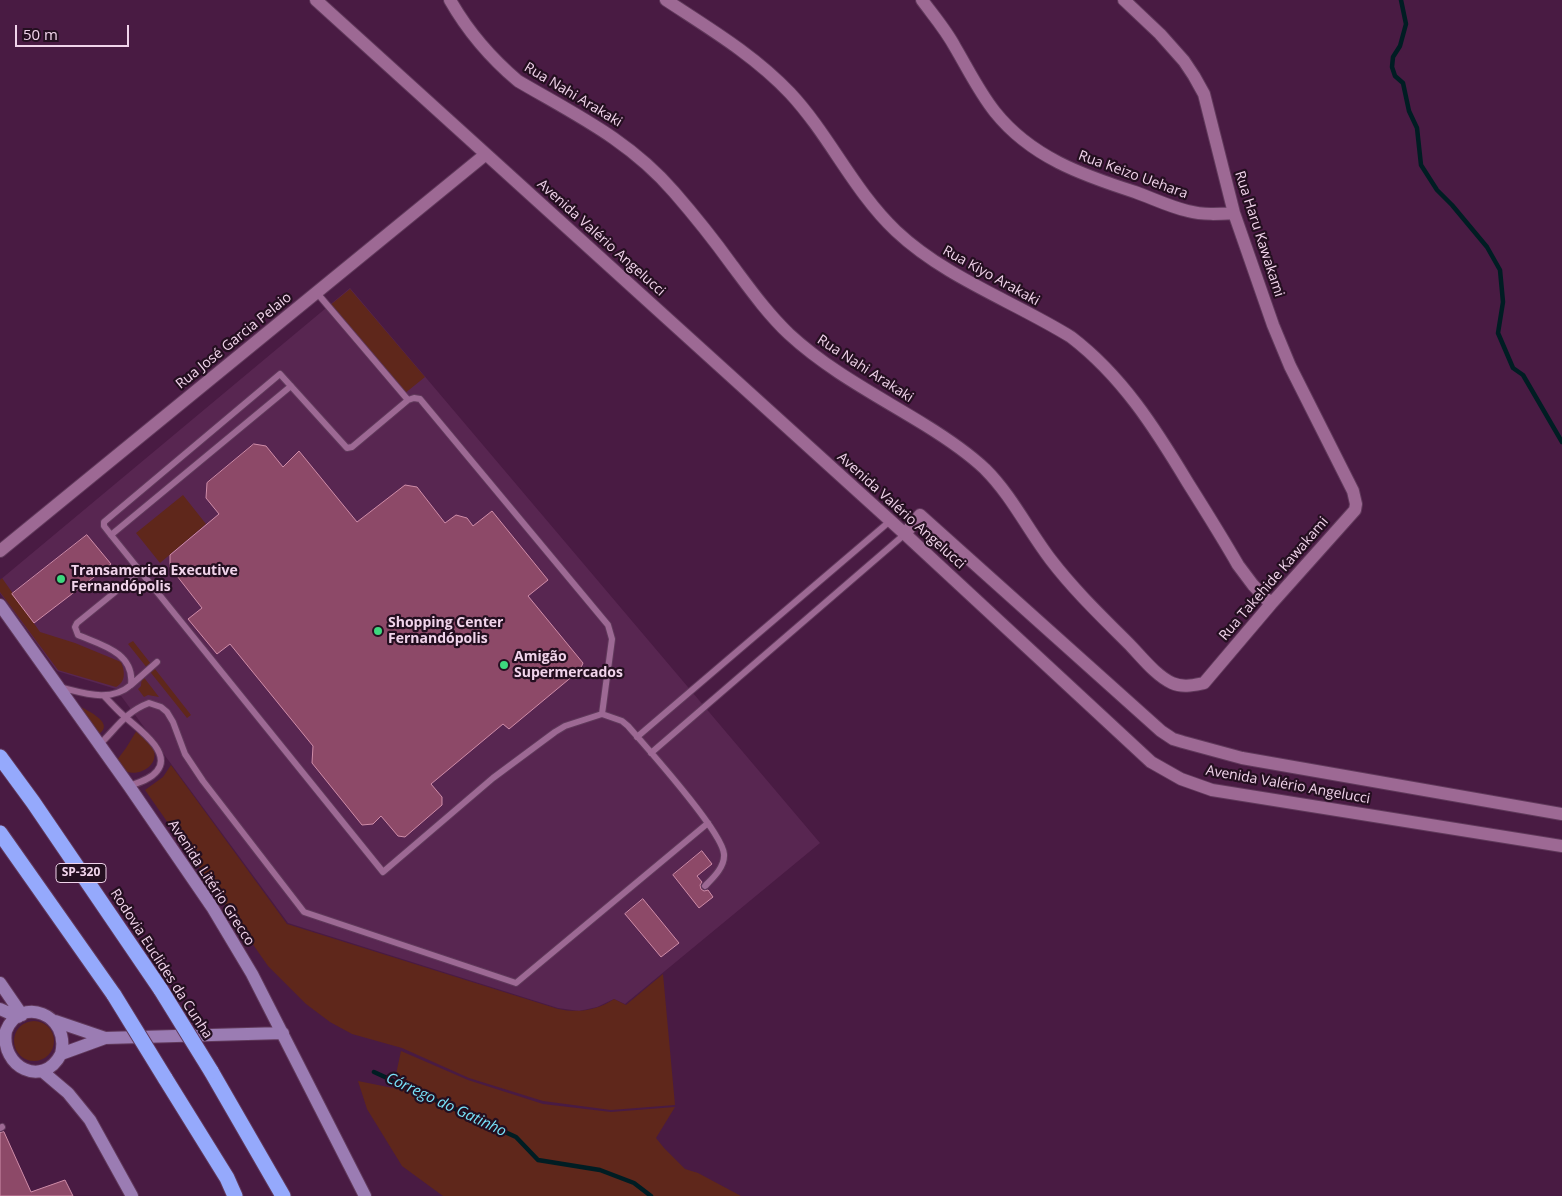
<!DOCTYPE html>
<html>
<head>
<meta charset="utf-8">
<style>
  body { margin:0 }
  #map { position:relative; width:1562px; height:1196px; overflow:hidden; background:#491b43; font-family:"Open Sans",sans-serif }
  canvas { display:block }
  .scale { position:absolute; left:15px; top:25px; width:114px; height:22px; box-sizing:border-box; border:2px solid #f1d4eb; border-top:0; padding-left:6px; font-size:15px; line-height:18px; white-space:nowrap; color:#f1d4eb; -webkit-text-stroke:4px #240f20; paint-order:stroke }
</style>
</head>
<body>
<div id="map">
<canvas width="1562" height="1196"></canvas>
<div class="scale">50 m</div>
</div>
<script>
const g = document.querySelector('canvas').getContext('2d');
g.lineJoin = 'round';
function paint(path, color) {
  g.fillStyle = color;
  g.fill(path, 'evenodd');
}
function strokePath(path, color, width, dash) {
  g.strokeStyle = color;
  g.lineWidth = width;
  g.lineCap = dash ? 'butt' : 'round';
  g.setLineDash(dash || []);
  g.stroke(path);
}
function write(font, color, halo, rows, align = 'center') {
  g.font = font + ' "Open Sans",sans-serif';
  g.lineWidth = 4.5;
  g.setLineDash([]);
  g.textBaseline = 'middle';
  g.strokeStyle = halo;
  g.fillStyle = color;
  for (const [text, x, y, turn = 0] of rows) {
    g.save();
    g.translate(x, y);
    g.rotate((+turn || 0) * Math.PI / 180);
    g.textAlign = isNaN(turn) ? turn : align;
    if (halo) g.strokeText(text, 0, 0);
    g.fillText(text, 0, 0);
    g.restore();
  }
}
paint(new Path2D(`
  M 350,288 L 820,843 L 625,1004 L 614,999 L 597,1007 L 579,1011 L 558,1008 L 288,923 L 116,689 L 57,671 L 0,593 L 0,580 Z`), '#582651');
paint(new Path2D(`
  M 350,289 L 425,377 L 404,394 L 329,306 Z
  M 183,495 L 206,524 L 160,563 L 136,533 Z
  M 2,578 L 40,632 L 75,643 L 121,662 C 125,671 126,682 116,687 L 58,670 L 0,592 L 0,580 Z
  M 133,641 L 191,715 L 187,718 L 128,644 Z
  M 142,675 L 159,697 L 148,695 L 144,697 L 138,689 L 141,686 Z
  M 73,703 C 82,708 117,722 99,734 Z
  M 137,730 C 142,735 150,741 153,748 C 160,764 142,776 127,772 C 122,770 119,764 117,760 L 126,748 Z
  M 171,765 L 287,924 L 558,1009 C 578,1013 596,1011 614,999 L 626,1005 L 663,974 L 675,1105 L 611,1110 L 543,1101 L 469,1078 L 402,1048 L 352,1034 L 330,1022 L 306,1004 L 268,966 L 145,790 L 163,777 Z
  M14 1041a20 20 0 1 1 40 0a20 20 0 1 1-40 0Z
  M 401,1051 L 468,1080 L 543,1104 L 611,1112 L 675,1107 L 656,1138 L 664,1148 L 685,1169 L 698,1173 L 741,1196 L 443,1196 L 402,1166 L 367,1109 L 358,1081 L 393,1088 Z`), '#5f271b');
strokePath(new Path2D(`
  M 1401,0 L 1406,24 L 1400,46 L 1393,57 L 1392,67 L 1395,76 L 1403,83 L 1409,111 L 1417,128 L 1421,165 L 1437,190 L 1452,205 L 1487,247 L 1500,270 L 1503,302 L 1498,333 L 1513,368 L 1523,375 L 1562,442
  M 374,1072 L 516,1137 L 538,1160 L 600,1170 L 634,1183 L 651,1196`), '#001d23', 4.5);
const building = new Path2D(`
  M 254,444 L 266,446 L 283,467 L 299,451 L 357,522 L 405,485 L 417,487 L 445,523 L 456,515 L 467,518 L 473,526 L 492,511 L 548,580 L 528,596 L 583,663 L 580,670 L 509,729 L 503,724 L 431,784 L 442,797 L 442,805 L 405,837 L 398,836 L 381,816 L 373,824 L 362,825 L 312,763 L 313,746 L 230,644 L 217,654 L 188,619 L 202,608 L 170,567 L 170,555 L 219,514 L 206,498 L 207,483 Z
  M 87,535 L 111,564 L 34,623 L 12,594 Z
  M 702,851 L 712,864 L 697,876 L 702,882 L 700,885 L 701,889 L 704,891 L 708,890 L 713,897 L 699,908 L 673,875 Z
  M 643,899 L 679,943 L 661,957 L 625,914 Z
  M 4,1132 L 31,1192 L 65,1180 L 73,1196 L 0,1196 L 0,1133 Z`);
paint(building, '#8d4968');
strokePath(building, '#d08da9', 1);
const lane = new Path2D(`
  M 317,293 L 408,400
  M 111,535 L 291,386
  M 131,685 L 157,662
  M 59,687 C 84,693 110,703 131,685 C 135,653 102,645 78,635 L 75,627 L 77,623 L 141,571
  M 104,696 C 111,703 117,710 124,716 C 136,727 173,752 157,771 C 151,779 138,783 129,786
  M 602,714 L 612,639 L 608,625 L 420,399 L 414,398 L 408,400 L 352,447 L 347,448 L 280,374 L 104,522 L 104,526 L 111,535 L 383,872 L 493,778 L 555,732 L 565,726 L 602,714 L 622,721 L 628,726 C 647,748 722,831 724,854 C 725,867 713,878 705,886
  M 637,737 L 890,521
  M 99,745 C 116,729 125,712 149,703 L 161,707 L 167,712 L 173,722 L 185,754 L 203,781 L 304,912 L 516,983 L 708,823
  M 651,753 L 905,534
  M 0,1128 L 2,1127`);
const street = new Path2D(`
  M 316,0 L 905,534 L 1151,762 L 1181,779 L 1212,790 L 1562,846
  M 450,0 C 467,30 492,59 518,81 C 576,115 629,140 674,192 C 694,215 714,240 732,265 C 750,289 767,313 789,334 C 829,371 878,396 925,425 C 946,438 967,452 985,469 C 1012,496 1028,530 1051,560 C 1074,590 1101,616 1128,643 C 1141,656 1155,675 1172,683 C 1183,688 1194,685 1204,683 L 1271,604 L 1355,510 L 1356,504 L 1353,491 L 1290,366 L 1273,325 L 1234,213 L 1204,94 L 1194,76 L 1184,61 L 1160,34 L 1124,0
  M 666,0 C 710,29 754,55 790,93 C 830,136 853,190 896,231 C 946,278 1013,301 1071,337 C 1122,376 1155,428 1188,483 C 1205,510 1222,537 1238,565 L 1253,585 L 1271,604
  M 922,0 C 933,15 946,30 955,47 C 968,69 979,92 995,112 C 1031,157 1082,175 1135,192 C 1152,198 1170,207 1188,211 C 1203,215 1219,214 1234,213
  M 905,534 L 920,515 L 1161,731 L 1173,739 L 1183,742 L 1242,758 L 1562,814
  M 0,551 L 486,154`);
const secondary = new Path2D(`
  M 0,605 L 129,786 L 212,907 L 252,974 L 365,1196
  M 0,983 L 22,1015
  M 0,1009 L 18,1017
  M 55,1021 L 105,1038
  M 61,1054 C 71,1014 20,995 6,1031 C 0,1067 43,1089 61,1054 L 105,1038 L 283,1033
  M 42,1071 L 68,1093 L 90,1120 L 132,1196`);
const highway = new Path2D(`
  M 0,757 L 33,802 L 161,990
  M 0,833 L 114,995
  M 211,1071 L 283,1196
  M 165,1078 L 227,1178 L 235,1196`);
strokePath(lane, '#60395b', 8);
strokePath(street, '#60395b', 14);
strokePath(secondary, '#60395b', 14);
strokePath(highway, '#60395b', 17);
strokePath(lane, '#9d6994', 6);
strokePath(street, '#9d6994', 12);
strokePath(secondary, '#9b7cb3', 12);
strokePath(highway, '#95a9fc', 15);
const highwayBridge = new Path2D(`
  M 161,990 L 211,1071
  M 114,995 L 165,1078`);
strokePath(highwayBridge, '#60395b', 17, []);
strokePath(highwayBridge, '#95a9fc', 15);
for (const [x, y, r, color] of [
  [61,579,5,"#3dd77e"],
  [378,631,5,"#3dd77e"],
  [504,665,5,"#3dd77e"]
]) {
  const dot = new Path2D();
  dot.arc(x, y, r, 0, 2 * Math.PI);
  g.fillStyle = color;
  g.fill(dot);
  strokePath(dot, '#240f20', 2);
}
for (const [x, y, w] of [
  [81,873,50]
]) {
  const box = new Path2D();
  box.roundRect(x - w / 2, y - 9.5, w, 19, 4);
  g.fillStyle = '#240f20';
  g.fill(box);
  strokePath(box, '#f1d4eb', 1);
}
write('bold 12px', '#f1d4eb', null, [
  ["SP-320",81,873]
]);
write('14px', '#f1d4eb', '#240f20', [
  ["Rua Nahi Arakaki",573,95,31],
  ["Rua Keizo Uehara",1133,175,20],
  ["Rua Haru Kawakami",1259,234,72],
  ["Avenida Valério Angelucci",601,238,42],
  ["Rua Kiyo Arakaki",991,276,29],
  ["Rua José Garcia Pelaio",234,341,-39],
  ["Rua Nahi Arakaki",865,369,33],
  ["Avenida Valério Angelucci",901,511,42],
  ["Rua Takehide Kawakami",1274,579,-49],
  ["Avenida Valério Angelucci",1288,785,10],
  ["Avenida Litério Grecco",211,883,57],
  ["Rodovia Euclides da Cunha",161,964,57]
]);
write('bold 14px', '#f1d4eb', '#240f20', [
  ["Transamerica Executive",71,571],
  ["Fernandópolis",71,587],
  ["Shopping Center",388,623],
  ["Fernandópolis",388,639],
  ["Amigão",514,657],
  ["Supermercados",514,673]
], 'left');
write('italic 15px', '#78e3fa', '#240f20', [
  ["Córrego do Gatinho",446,1105,25]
]);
</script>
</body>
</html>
